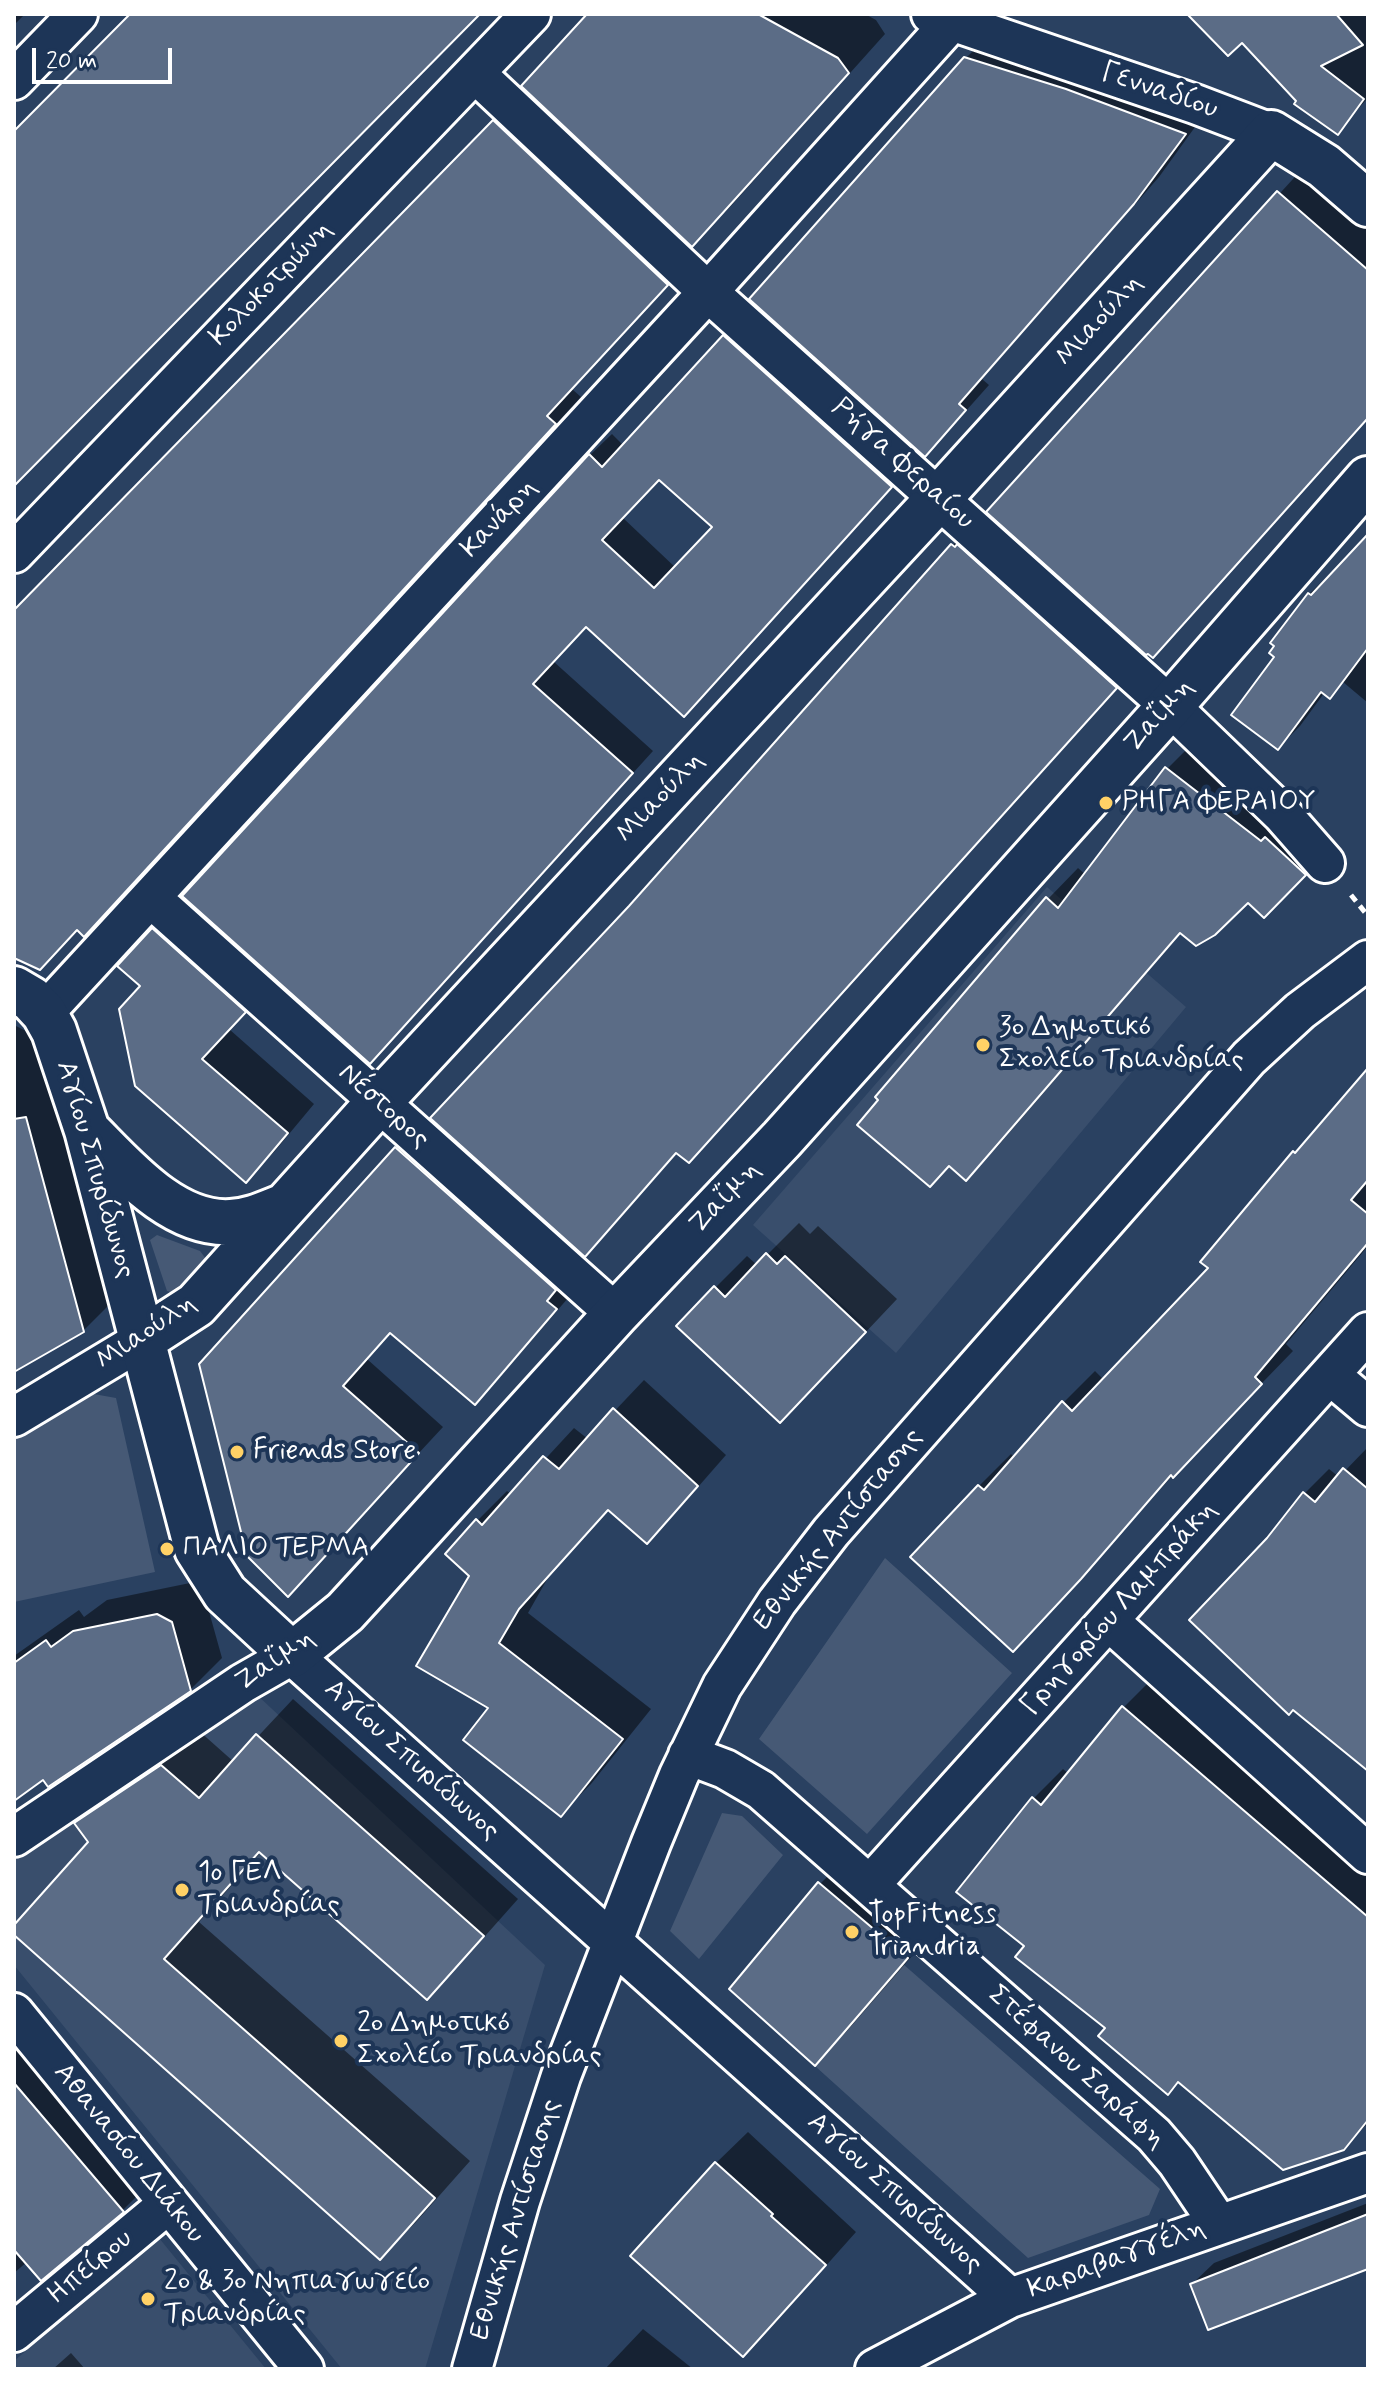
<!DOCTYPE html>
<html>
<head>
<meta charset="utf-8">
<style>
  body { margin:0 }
  #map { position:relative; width:1382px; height:2383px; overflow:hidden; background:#2a4161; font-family:Mynerve,sans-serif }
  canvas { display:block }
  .frame { position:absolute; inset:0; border:16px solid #fff; pointer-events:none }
  .scale { position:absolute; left:32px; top:48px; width:140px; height:36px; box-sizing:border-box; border:4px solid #fff; border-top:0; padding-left:10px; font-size:24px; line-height:28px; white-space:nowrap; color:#fff; -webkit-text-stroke:6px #1d3557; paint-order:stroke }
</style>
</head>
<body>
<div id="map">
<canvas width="1382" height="2383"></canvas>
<div class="frame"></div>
<div class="scale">20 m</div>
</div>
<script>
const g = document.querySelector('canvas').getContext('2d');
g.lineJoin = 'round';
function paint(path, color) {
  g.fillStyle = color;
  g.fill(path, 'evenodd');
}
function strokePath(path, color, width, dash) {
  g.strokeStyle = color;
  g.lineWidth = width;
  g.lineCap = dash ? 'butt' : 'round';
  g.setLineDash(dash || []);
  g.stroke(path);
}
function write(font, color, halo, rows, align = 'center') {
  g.font = font + ' Mynerve,sans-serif';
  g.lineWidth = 8;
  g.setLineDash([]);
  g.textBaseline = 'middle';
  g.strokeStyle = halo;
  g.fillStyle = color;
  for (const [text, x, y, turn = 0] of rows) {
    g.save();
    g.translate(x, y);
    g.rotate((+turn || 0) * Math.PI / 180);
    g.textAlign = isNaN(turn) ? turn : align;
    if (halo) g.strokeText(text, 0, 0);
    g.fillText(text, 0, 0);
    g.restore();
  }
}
paint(new Path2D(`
  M 1047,887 L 1186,1007 L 896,1353 L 753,1225 Z
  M 255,1693 L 545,1965 L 425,2369 L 342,2369 L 14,1965 L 14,1856 Z
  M 159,2238 L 266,2369 L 14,2369 L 14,2361 Z`), '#394e6c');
paint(new Path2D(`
  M 157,1235 L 200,1251 L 206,1259 L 173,1293 L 167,1291 L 150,1240 Z
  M 88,1393 L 116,1398 L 155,1572 L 14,1602 L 14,1438 Z
  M 885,1558 L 1012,1673 L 867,1834 L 759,1739 Z
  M 722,1813 L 742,1816 L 783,1855 L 699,1959 L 670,1931 Z
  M 903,1964 L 1160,2189 L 1149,2215 L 1028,2258 L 815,2066 Z`), '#465975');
paint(new Path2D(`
  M 14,14 L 25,14 L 14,25 Z
  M 588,14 L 865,14 L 876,20 L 885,34 L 730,207 L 692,244 Z
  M 1190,14 L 1368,14 L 1368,98 L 1337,132 L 1299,101 L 1242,40 Z
  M 990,34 L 1208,109 L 1159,177 L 982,379 L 989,385 L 949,430 L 966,58 Z
  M 521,95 L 693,257 L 572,389 L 581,397 L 110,908 L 78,928 L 14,955 L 14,612 Z
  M 1303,168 L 1368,226 L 1368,418 L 989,512 Z
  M 746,315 L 912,464 L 705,692 L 587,625 L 553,661 L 653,751 L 391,1040 L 590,455 L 612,434 L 624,446 ZM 660,478 L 715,527 L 676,568 L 622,517 Z
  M 976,522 L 1138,664 L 711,1138 L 677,1152 L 608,1232 L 585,1254 L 630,908 L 953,545 Z
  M 1368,537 L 1368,703 L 1343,682 L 1330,696 L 1325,692 L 1300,726 L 1278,748 L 1277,657 L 1309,594 L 1331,573 L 1333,574 Z
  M 1198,738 L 1297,808 L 1335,843 L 1264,916 L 1248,901 L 1182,932 L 997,1147 L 966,1178 L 1048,899 L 1078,868 L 1086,875 L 1167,769 Z
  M 181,902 L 272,983 L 229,1029 L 314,1104 L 274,1152 L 246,1180 L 142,986 L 153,930 Z
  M 14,1025 L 44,1040 L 115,1299 L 83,1331 L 14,1351 Z
  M 1368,1071 L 1368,1246 L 1286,1344 L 1293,1351 L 1173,1475 L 1045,1617 L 979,1486 L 1011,1454 L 1015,1458 L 1063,1403 L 1095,1371 L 1104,1380 L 1211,1268 L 1202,1261 L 1295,1152 L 1320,1127 Z
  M 421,1124 L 581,1283 L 500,1377 L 475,1402 L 392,1332 L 367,1359 L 443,1427 L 288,1594 L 396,1149 Z
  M 799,1223 L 810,1234 L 818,1226 L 897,1299 L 812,1389 L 715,1288 L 747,1256 L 757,1265 Z
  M 644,1380 L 726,1455 L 677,1511 L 647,1541 L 610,1508 L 549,1576 L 528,1613 L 651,1709 L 591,1784 L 561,1814 L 491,1707 L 472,1575 L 477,1521 L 507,1491 L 512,1495 L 574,1428 L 588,1439 Z
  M 1368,1447 L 1368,1768 L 1268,1539 L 1305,1493 L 1329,1469 L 1339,1477 Z
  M 190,1583 L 203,1590 L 222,1658 L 190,1690 L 43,1777 L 14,1798 L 14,1656 L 79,1610 L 84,1617 L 107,1600 Z
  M 1153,1678 L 1368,1862 L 1368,2123 L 1343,2148 L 1179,2080 L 1108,2028 L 1026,1946 L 1033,1799 L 1063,1769 L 1069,1774 L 1124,1707 Z
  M 293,1699 L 518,1899 L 462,1962 L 427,1997 L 262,1851 L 199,1922 L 470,2161 L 416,2222 L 380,2258 L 14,1933 L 14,1928 L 91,1842 L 77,1823 L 113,1787 L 198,1730 L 234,1762 Z
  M 852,1852 L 938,1926 L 847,2031 L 815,2063 L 731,1989 L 820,1884 Z
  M 14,2025 L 149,2184 L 122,2211 L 27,2262 L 14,2273 Z
  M 748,2132 L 856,2232 L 775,2323 L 743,2354 L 716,2163 Z
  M 1368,2203 L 1368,2267 L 1192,2284 L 1214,2263 Z
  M 643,2329 L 693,2369 L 605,2369 Z
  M 71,2353 L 85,2369 L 53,2369 Z`), '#0007');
const building = new Path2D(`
  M 130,14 L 480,14 L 14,486 L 14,131 Z
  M 587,14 L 758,14 L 838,58 L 849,73 L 692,247 L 521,86 Z
  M 1187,14 L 1336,14 L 1363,45 L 1321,66 L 1364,99 L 1338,135 L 1294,104 L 1296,101 L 1242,43 L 1228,56 Z
  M 964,57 L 1066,89 L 1186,134 L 1134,204 L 959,404 L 966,410 L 925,457 L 749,299 Z
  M 493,120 L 668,285 L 547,416 L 556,424 L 84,937 L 77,930 L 40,970 L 14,958 L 14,610 Z
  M 1277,191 L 1368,270 L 1368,418 L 1153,658 L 1148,654 L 1146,655 L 986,512 Z
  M 723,335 L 892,487 L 684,717 L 586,627 L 533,684 L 633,773 L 370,1064 L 182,896 L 589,454 L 602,467 ZM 659,480 L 712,527 L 654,588 L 602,540 Z
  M 1368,534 L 1368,648 L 1330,699 L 1321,692 L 1278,750 L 1231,715 L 1274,657 L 1269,653 L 1274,646 L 1270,643 L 1308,593 L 1311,595 Z
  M 951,544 L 955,547 L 957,544 L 1117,688 L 689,1163 L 676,1153 L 585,1257 L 430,1118 L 629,906 Z
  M 1165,767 L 1261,841 L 1265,837 L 1306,875 L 1264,918 L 1248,903 L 1215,935 L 1196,946 L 1180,933 L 966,1181 L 949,1166 L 930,1187 L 857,1125 L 878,1100 L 875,1097 L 1046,897 L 1058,908 Z
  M 152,928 L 246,1012 L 202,1059 L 288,1133 L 246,1183 L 135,1086 L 119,1009 L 140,986 L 117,966 Z
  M 1368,1068 L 1368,1180 L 1351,1200 L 1368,1214 L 1368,1243 L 1255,1377 L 1262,1384 L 1173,1478 L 1171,1475 L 1081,1579 L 1013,1652 L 910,1557 L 978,1485 L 984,1490 L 1062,1401 L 1072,1411 L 1208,1268 L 1200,1262 L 1293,1151 L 1295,1153 Z
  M 26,1117 L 84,1332 L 14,1372 L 14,1119 Z
  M 395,1147 L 556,1290 L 547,1301 L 557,1309 L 475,1405 L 390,1333 L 343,1386 L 419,1453 L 288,1597 L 247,1556 L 199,1364 Z
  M 766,1253 L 777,1264 L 785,1256 L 866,1332 L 780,1423 L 676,1326 L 714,1286 L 725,1297 Z
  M 613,1408 L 698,1486 L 647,1544 L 608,1510 L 519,1609 L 499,1643 L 623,1739 L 561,1817 L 463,1740 L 488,1708 L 416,1666 L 469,1576 L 445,1554 L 476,1519 L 482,1525 L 543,1456 L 559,1469 Z
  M 1343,1468 L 1368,1489 L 1368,1771 L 1293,1710 L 1289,1715 L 1189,1620 L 1267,1538 L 1303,1492 L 1315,1502 Z
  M 157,1614 L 172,1622 L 191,1691 L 48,1787 L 43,1780 L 14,1801 L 14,1663 L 46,1640 L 51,1647 L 73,1631 Z
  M 1122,1706 L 1368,1917 L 1368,2120 L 1344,2150 L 1283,2170 L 1178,2082 L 1168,2095 L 1098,2036 L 1105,2028 L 1015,1957 L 1024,1946 L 956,1892 L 1032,1797 L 1041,1805 Z
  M 256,1734 L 484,1936 L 427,2000 L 259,1852 L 164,1959 L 435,2198 L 380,2260 L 14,1935 L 14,1925 L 88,1842 L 74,1823 L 161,1765 L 199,1798 Z
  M 818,1882 L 908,1958 L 815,2066 L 729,1989 Z
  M 14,2083 L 124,2212 L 41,2281 L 14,2250 Z
  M 715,2162 L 773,2214 L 771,2216 L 826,2265 L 743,2357 L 630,2256 Z
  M 1368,2214 L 1368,2269 L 1208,2330 L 1190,2284 Z`);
paint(building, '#5b6c86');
strokePath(building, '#fff', 2);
const street = new Path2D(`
  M 931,14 L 1195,104 L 1271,133
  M 475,73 L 708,292 L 1170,706 L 1282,814 L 1325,863
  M 14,80 L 78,14
  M 14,553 L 531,14
  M 151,898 L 616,1314
  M 44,1013 L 708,292 L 952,21
  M 1330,1375 L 1368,1407
  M 14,1417 L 142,1340
  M 1109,1621 L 1368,1854
  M 688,1755 L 725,1769 L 761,1790 L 1154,2135 L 1177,2162 L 1218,2223
  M 14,1837 L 243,1683 L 292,1655 L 1010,2298
  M 870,1885 L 1368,1332
  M 14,2013 L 304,2369
  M 14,2332 L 168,2204
  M 472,2369 L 520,2201 L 561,2076 L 651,1843 L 679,1775 L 722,1686 L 777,1602 L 831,1532 L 1249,1058 L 1300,1011 L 1368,960
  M 875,2369 L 1010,2298 L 1368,2173`);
const secondary = new Path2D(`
  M 14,989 L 31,999 L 44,1013 L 54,1031 L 87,1130 L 197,1549 L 225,1593 L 292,1655 L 345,1612 L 378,1576 L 616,1314 L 782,1139 L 1170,706 L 1368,479
  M 87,1130 C 124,1167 173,1226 231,1222 C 251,1221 267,1213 285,1206
  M 142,1340 L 196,1305 L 378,1103 L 939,498 L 1271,133 L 1324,166 L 1368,204`);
strokePath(street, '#fff', 44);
strokePath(secondary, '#fff', 50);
strokePath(new Path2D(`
  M 1351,895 L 1368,916`), '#fff', 5, [8, 6]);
strokePath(street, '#1d3557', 38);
strokePath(secondary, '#1d3557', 44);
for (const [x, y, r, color] of [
  [1106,803,8,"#ffd166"],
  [983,1045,8,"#ffd166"],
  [237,1452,8,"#ffd166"],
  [167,1549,8,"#ffd166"],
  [182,1890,8,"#ffd166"],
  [852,1932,8,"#ffd166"],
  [341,2041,8,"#ffd166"],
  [148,2299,8,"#ffd166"]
]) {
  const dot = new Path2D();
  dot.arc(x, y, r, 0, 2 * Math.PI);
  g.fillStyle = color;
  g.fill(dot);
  strokePath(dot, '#1d3557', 3);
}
write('28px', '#fff', '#1d3557', [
  ["Γενναδίου",1159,92,19],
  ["Κολοκοτρώνη",272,284,-46],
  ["Μιαούλη",1100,321,-48],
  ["Ρήγα Φεραίου",902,465,42],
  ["Κανάρη",500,519,-47],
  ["Ζαΐμη",1160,716,-48],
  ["Μιαούλη",661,798,-47],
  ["Νέστορος",383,1107,42],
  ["Αγίου Σπυρίδωνος",94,1170,74],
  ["Ζαΐμη",726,1198,-46],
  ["Μιαούλη",147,1333,-34],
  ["Εθνικής Αντίστασης",839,1530,-51],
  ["Γρηγορίου Λαμπράκη",1120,1609,-48],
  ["Ζαΐμη",276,1661,-34],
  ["Αγίου Σπυρίδωνος",411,1761,42],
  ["Στέφανου Σαράφη",1076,2068,42],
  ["Αθανασίου Διάκου",128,2154,51],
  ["Αγίου Σπυρίδωνος",894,2194,42],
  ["Εθνικής Αντίστασης",517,2220,-73],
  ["Καραβαγγέλη",1117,2260,-20],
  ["Ηπείρου",91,2268,-40]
]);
write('28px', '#fff', '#1d3557', [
  ["ΡΗΓΑ ΦΕΡΑΙΟΥ",1122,803],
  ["3ο Δημοτικό",999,1029],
  ["Σχολείο Τριανδρίας",999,1061],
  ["Friends Store",253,1452],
  ["ΠΑΛΙΟ ΤΕΡΜΑ",183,1549],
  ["1o ΓΕΛ",198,1874],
  ["Τριανδρίας",198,1906],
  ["TopFitness",868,1916],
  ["Triandria",868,1948],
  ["2ο Δημοτικό",357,2025],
  ["Σχολείο Τριανδρίας",357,2057],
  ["2ο & 3ο Νηπιαγωγείο",164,2283],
  ["Τριανδρίας",164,2315]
], 'left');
</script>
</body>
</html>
